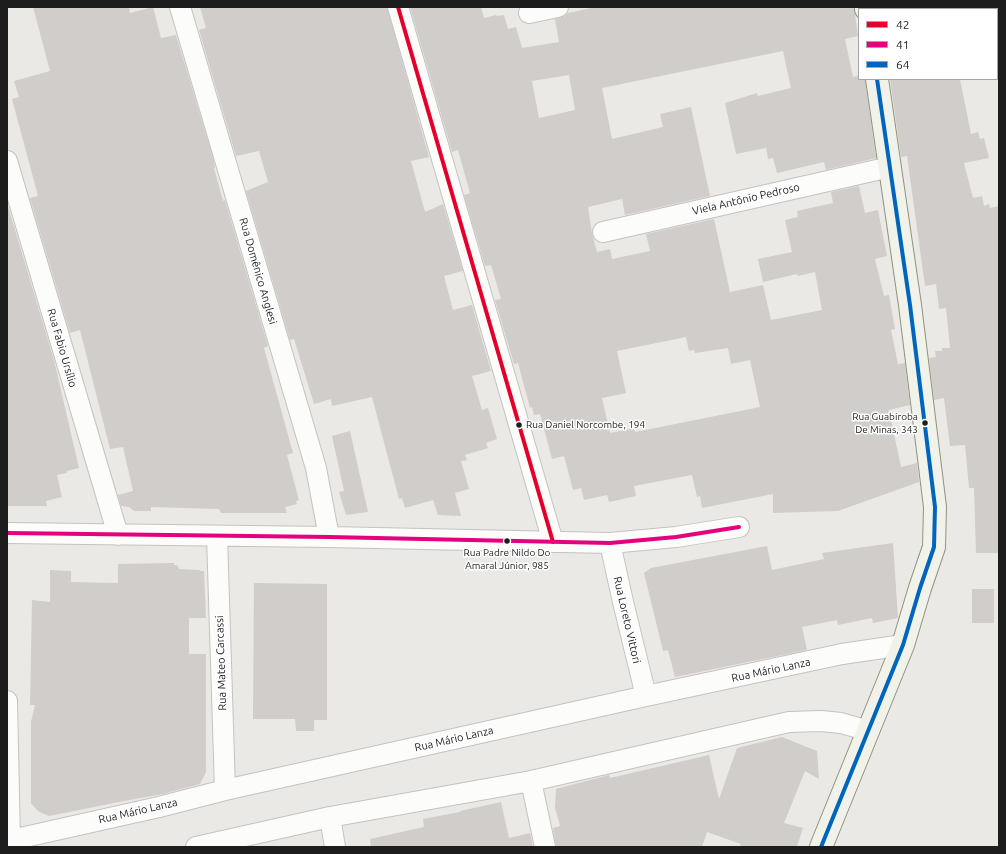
<!DOCTYPE html>
<html>
<head>
<meta charset="utf-8">
<style>
  body { margin:0 }
  #map { position:relative; width:1006px; height:854px; overflow:hidden; background:#ebe9e5; font-family:Ubuntu,sans-serif }
  canvas { display:block }
  .frame { position:absolute; inset:0; border:8px solid #1d1d1d; pointer-events:none }
  .legend { position:absolute; left:858px; top:8px; width:140px; height:72px; box-sizing:border-box; background:#fff; border:1px solid #a5a5a5; margin:0; padding:5px 7px; list-style:none; font-size:12px; color:#1d1d1d }
  .legend li { display:flex; align-items:center; gap:8px; height:20px }
  .legend b { width:20px; border:1px solid #a5a5a5 }
</style>
</head>
<body>
<div id="map">
<canvas width="1006" height="854"></canvas>
<div class="frame"></div>
<ul class="legend">
<li><b style="height:5px;background:#e4002b"></b>42</li>
<li><b style="height:5px;background:#e5007d"></b>41</li>
<li><b style="height:5px;background:#0065bd"></b>64</li>
</ul>
</div>
<script>
const g = document.querySelector('canvas').getContext('2d');
g.lineJoin = 'round';
function paint(path, color) {
  g.fillStyle = color;
  g.fill(path, 'evenodd');
}
function strokePath(path, color, width, dash) {
  g.strokeStyle = color;
  g.lineWidth = width;
  g.lineCap = dash ? 'butt' : 'round';
  g.setLineDash(dash || []);
  g.stroke(path);
}
function write(font, color, halo, rows, align = 'center') {
  g.font = font + ' Ubuntu,sans-serif';
  g.lineWidth = 3;
  g.setLineDash([]);
  g.textBaseline = 'middle';
  g.strokeStyle = halo;
  g.fillStyle = color;
  for (const [text, x, y, turn = 0] of rows) {
    g.save();
    g.translate(x, y);
    g.rotate((+turn || 0) * Math.PI / 180);
    g.textAlign = isNaN(turn) ? turn : align;
    if (halo) g.strokeText(text, 0, 0);
    g.fillText(text, 0, 0);
    g.restore();
  }
}
paint(new Path2D(`
  M 33,7 L 129,7 L 130,13 L 153,7 L 161,38 L 176,35 L 214,161 L 215,168 L 214,168 L 223,201 L 225,200 L 268,346 L 264,348 L 293,453 L 287,455 L 299,500 L 296,501 L 297,504 L 285,507 L 287,513 L 221,513 L 219,509 L 151,507 L 151,511 L 134,511 L 129,507 L 121,506 L 118,495 L 133,491 L 123,447 L 110,449 L 80,330 L 70,333 L 30,198 L 38,196 L 12,99 L 19,97 L 14,81 L 50,71 Z
  M 200,7 L 387,7 L 429,157 L 411,161 L 425,212 L 443,204 L 463,271 L 444,276 L 453,310 L 472,305 L 491,371 L 472,376 L 482,410 L 488,408 L 497,439 L 486,443 L 488,448 L 465,455 L 467,460 L 461,461 L 469,489 L 455,493 L 461,516 L 438,515 L 433,500 L 405,508 L 402,498 L 399,499 L 372,397 L 332,406 L 331,399 L 314,404 L 294,339 L 290,340 L 246,191 L 268,182 L 259,151 L 236,156 L 199,30 L 206,28 Z
  M 410,7 L 481,7 L 484,18 L 496,15 L 497,16 L 504,15 L 508,29 L 516,27 L 522,48 L 559,42 L 555,19 L 565,16 L 568,13 L 596,7 L 854,7 L 858,36 L 845,39 L 853,77 L 859,75 L 859,79 L 865,79 L 876,158 L 826,170 L 824,162 L 777,173 L 773,158 L 768,159 L 766,148 L 736,154 L 725,103 L 757,93 L 758,96 L 791,88 L 783,51 L 602,88 L 612,139 L 663,127 L 660,114 L 691,107 L 710,196 L 625,215 L 622,199 L 588,207 L 592,234 L 597,252 L 610,249 L 612,259 L 650,251 L 646,234 L 714,219 L 730,292 L 763,285 L 771,320 L 822,310 L 815,272 L 798,276 L 797,274 L 763,282 L 758,259 L 792,252 L 785,220 L 798,217 L 797,211 L 833,203 L 831,192 L 859,186 L 865,213 L 878,210 L 887,256 L 875,259 L 884,296 L 889,295 L 895,329 L 891,330 L 898,364 L 905,363 L 910,405 L 889,410 L 901,467 L 917,463 L 919,482 L 838,511 L 773,513 L 773,494 L 702,508 L 700,496 L 697,497 L 692,475 L 634,486 L 636,496 L 609,502 L 607,495 L 584,500 L 581,488 L 573,490 L 564,456 L 552,459 L 540,414 L 534,415 L 532,407 L 530,408 L 518,363 L 514,364 L 495,300 L 501,299 L 491,265 L 485,266 L 464,195 L 470,193 L 458,150 L 452,152 ZM 569,75 L 575,110 L 539,118 L 532,81 ZM 686,337 L 689,351 L 694,350 L 695,353 L 728,348 L 731,364 L 750,360 L 760,407 L 635,432 L 634,428 L 610,433 L 602,398 L 626,393 L 617,351 Z
  M 890,79 L 960,79 L 971,134 L 978,132 L 980,139 L 984,138 L 989,158 L 964,163 L 973,198 L 982,196 L 984,206 L 989,204 L 990,208 L 999,206 L 999,553 L 976,553 L 974,488 L 969,488 L 965,445 L 950,446 L 944,398 L 934,400 L 929,358 L 936,357 L 935,351 L 942,351 L 942,348 L 950,348 L 946,308 L 939,309 L 936,284 L 925,286 L 907,156 L 901,157 Z
  M 7,203 L 54,360 L 79,468 L 67,471 L 67,473 L 57,475 L 62,497 L 46,501 L 47,506 L 7,506 Z
  M 350,431 L 368,512 L 346,515 L 339,492 L 344,491 L 332,436 Z
  M 893,543 L 898,618 L 873,623 L 872,618 L 838,625 L 837,620 L 802,627 L 807,650 L 675,677 L 668,650 L 663,651 L 644,573 L 651,568 L 767,546 L 772,570 L 824,559 L 822,553 Z
  M 174,563 L 174,565 L 177,565 L 179,569 L 200,570 L 200,571 L 204,571 L 206,618 L 189,618 L 189,654 L 206,654 L 206,772 L 200,784 L 163,794 L 124,801 L 49,816 L 42,813 L 38,811 L 31,803 L 31,722 L 35,705 L 30,705 L 32,600 L 50,602 L 50,570 L 71,571 L 71,582 L 118,583 L 118,564 Z
  M 254,583 L 327,584 L 327,720 L 314,720 L 314,731 L 296,731 L 295,719 L 253,719 Z
  M 972,589 L 994,589 L 994,623 L 972,623 Z
  M 782,737 L 817,751 L 819,779 L 805,771 L 784,823 L 803,828 L 797,847 L 740,847 L 741,844 L 707,832 L 702,847 L 556,847 L 553,828 L 560,826 L 555,808 L 556,789 L 609,775 L 610,778 L 709,755 L 719,799 L 737,748 Z
  M 501,802 L 509,838 L 530,833 L 533,847 L 371,847 L 370,839 L 424,827 L 423,819 L 460,812 L 460,811 Z`), '#d0cdca');
const street = new Path2D(`
  M 180,7 L 316,468 L 329,537
  M 398,7 L 553,542
  M 529,13 L 558,7
  M 7,161 L 118,535
  M 603,232 L 890,167
  M 7,533 L 329,537 L 610,543 L 676,537 L 739,527
  M 217,536 L 225,790
  M 610,543 L 623,602 L 646,696
  M 7,701 L 10,841
  M 531,781 L 545,847
  M 330,817 L 335,847
  M 7,841 L 159,807 L 225,790 L 646,696 L 842,654 L 903,645
  M 196,847 L 330,817 L 531,781 L 789,722 L 821,721 L 841,723 L 869,731`);
const secondary = new Path2D(`
  M 866,7 L 866,9
  M 821,847 L 903,645 L 920,588 L 934,547 L 935,507 L 910,305 L 877,79`);
strokePath(street, '#c4c3c1', 22);
strokePath(secondary, '#91937f', 24);
strokePath(street, '#fcfcfb', 20);
strokePath(secondary, '#f1f2ea', 22);
strokePath(new Path2D(`
  M 398,7 L 553,542`), '#e4002b', 4);
strokePath(new Path2D(`
  M 7,533 L 329,537 L 610,543 L 676,537 L 739,527`), '#e5007d', 4);
strokePath(new Path2D(`
  M 821,847 L 903,645 L 920,588 L 934,547 L 935,507 L 910,305 L 877,79`), '#0065bd', 4);
for (const [x, y, r, color] of [
  [925,423,3.5,"#1d1d1d"],
  [519,425,3.5,"#1d1d1d"],
  [507,541,3.5,"#1d1d1d"]
]) {
  const dot = new Path2D();
  dot.arc(x, y, r, 0, 2 * Math.PI);
  g.fillStyle = color;
  g.fill(dot);
  strokePath(dot, '#fff', 1.5);
}
write('10px', '#1d1d1d', '#fff', [
  ["Rua Guabiroba",918,417],
  ["De Minas, 343",918,430],
  ["Rua Daniel Norcombe, 194",526,425,"left"],
  ["Rua Padre Nildo Do",507,553,"center"],
  ["Amaral Júnior, 985",507,566,"center"]
], 'right');
write('11px', '#1d1d1d', '#fff', [
  ["Viela Antônio Pedroso",746,199,-13],
  ["Rua Domênico Anglesi",258,271,74],
  ["Rua Fabio Ursílio",62,348,74],
  ["Rua Loreto Vittori",627,620,77],
  ["Rua Mateo Carcassi",221,663,-92],
  ["Rua Mário Lanza",771,670,-12],
  ["Rua Mário Lanza",454,739,-13],
  ["Rua Mário Lanza",138,811,-13]
]);
</script>
</body>
</html>
